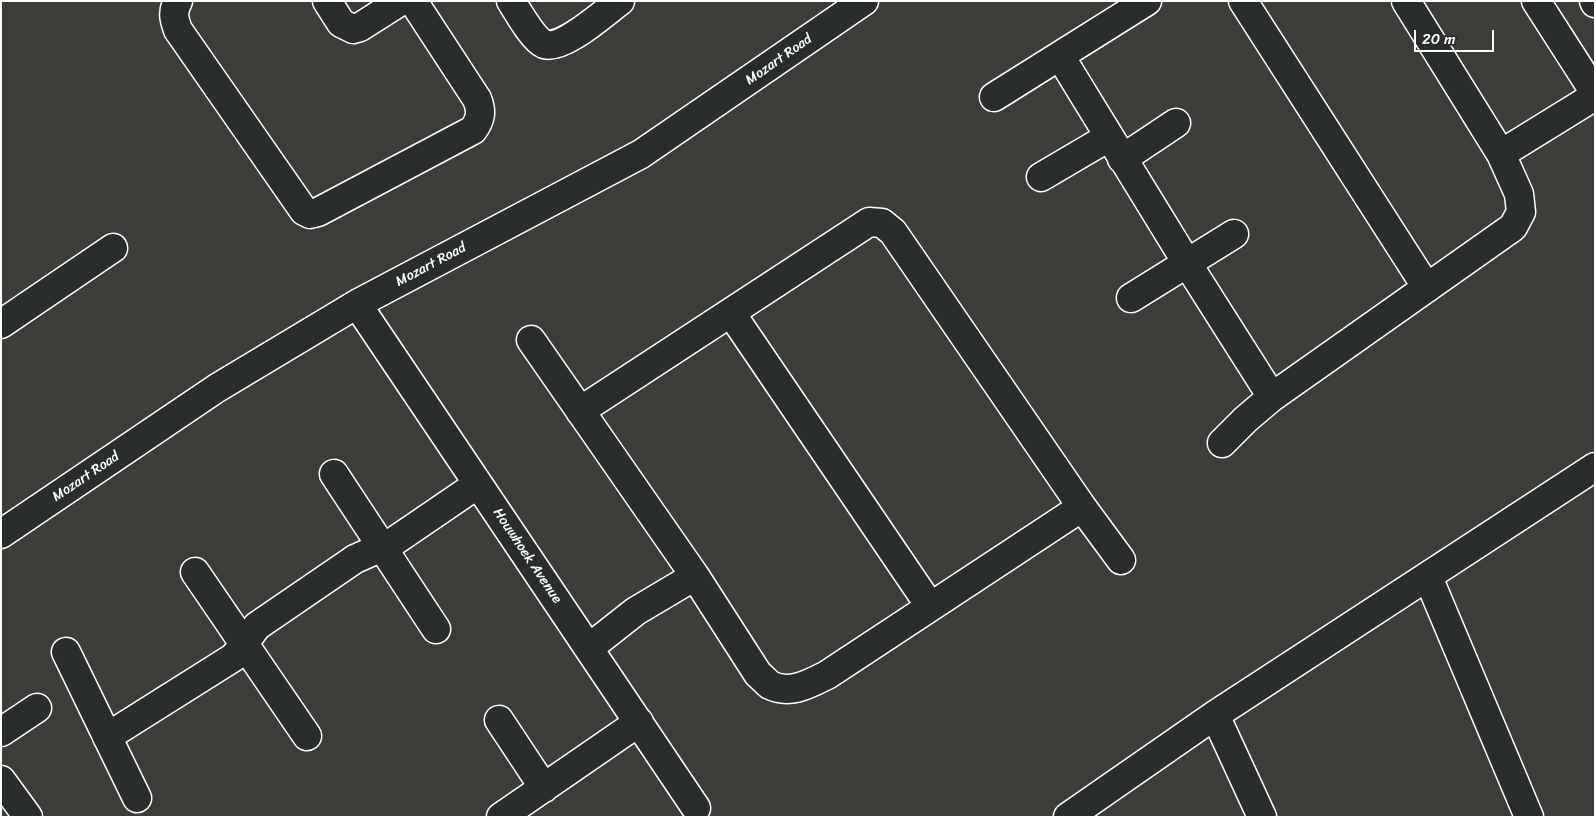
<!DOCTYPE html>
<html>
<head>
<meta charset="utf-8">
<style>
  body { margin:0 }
  #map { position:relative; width:1596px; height:818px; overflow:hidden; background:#3e3c39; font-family:Sriracha,sans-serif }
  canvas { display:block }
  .frame { position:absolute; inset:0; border:2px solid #fff; pointer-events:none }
  .scale { position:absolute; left:1414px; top:30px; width:80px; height:22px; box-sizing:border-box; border:2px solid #fff; border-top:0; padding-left:6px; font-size:15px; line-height:18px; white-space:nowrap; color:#fff; -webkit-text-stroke:4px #2a2d2e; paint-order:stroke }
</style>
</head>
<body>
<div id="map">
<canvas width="1596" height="818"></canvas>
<div class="frame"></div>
<div class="scale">20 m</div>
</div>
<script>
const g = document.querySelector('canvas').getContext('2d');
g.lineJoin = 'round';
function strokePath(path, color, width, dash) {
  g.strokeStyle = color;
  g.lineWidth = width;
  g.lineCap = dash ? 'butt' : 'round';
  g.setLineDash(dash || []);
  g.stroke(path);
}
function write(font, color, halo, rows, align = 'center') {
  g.font = font + ' Sriracha,sans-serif';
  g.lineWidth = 4;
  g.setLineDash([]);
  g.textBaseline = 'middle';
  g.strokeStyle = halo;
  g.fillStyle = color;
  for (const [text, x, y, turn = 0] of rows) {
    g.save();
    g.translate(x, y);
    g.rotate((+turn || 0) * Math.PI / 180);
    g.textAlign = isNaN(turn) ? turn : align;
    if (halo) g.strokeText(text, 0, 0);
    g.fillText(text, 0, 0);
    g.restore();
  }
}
const minor = new Path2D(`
  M 178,1 C 172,12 174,19 178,30 L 304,211 L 310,214 L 318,212 L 473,130 C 481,119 482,111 477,99 L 413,1
  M 327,1 L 341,23 L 353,29 L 360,27 L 401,1
  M 511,1 C 518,12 533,39 544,44 C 562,51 605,12 620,1
  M 1243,1 L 1427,288
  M 1536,1 L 1595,93
  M 1594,1 L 1595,3
  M 1060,56 L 1187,263 L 1272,397
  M 994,97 L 1147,1
  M 1501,154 L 1595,96
  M 1122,159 L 1176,123
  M 1041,177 L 1109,137
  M 1131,298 L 1234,234
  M 357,304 L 696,808
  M 731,313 L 930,606
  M 1,324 L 113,248
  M 531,340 L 695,576 L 758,674 C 762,677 766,682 770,685 C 790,695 809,684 827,675 L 1082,507
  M 580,411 L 869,222 L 882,223 L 893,232 L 1082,507 L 1121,560
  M 1222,443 L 1246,419 L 1272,397 L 1513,227 L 1521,212 L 1519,194 L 1501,154 L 1406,1
  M 334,474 L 436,629
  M 1,534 L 217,388 L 357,304 L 641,154 L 864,1
  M 195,572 L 307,736
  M 1428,577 L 1529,817
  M 589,648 L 636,611 L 695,576
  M 66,652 L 137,798
  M 1215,715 L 1262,817
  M 499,720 L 544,788
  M 1,732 L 37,708
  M 107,737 L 234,657 L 257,626 L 355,559 L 393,542 L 478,484
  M 1,780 L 28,817
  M 501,817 L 639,722
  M 1068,817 L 1215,715 L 1595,467`);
strokePath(minor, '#fff', 31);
strokePath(minor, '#2a2d2e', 28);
write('14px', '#fff', '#2a2d2e', [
  ["Mozart Road",779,60,-35],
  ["Mozart Road",431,265,-28],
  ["Mozart Road",86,477,-34],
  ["Houwhoek Avenue",527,556,56]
]);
</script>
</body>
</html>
